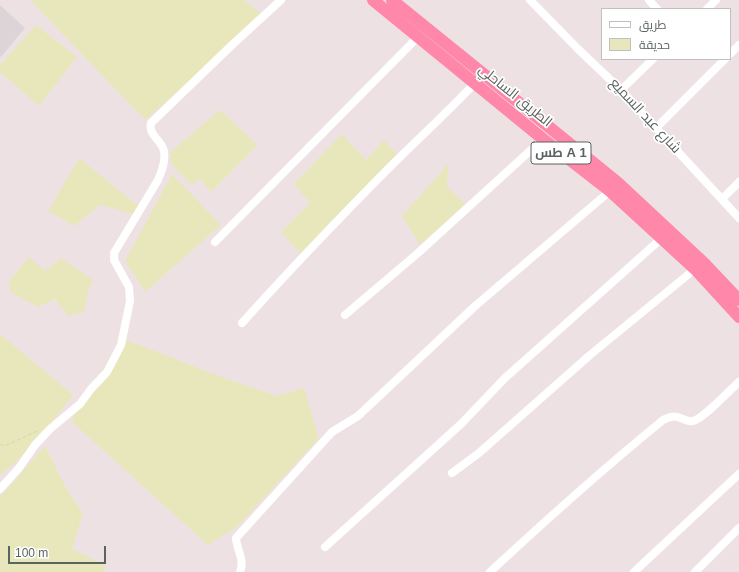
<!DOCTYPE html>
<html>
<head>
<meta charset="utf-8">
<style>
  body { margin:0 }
  #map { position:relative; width:739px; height:572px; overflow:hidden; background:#eee1e4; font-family:Arial,Cairo,sans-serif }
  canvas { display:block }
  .legend { position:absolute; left:601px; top:8px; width:130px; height:52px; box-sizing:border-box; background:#fff; border:1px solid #bdc1bf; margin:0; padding:5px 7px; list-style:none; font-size:12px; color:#5a645f }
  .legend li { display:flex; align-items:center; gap:8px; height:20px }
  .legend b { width:20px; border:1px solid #bdc1bf }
  .scale { position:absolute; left:8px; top:546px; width:98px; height:18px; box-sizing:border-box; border:2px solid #5a645f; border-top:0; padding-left:5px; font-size:12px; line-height:14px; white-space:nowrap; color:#5a645f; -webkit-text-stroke:3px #fff; paint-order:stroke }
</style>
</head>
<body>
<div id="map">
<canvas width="739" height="572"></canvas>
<ul class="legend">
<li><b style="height:5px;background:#fff"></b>طريق</li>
<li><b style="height:11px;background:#e8e7bb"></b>حديقة</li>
</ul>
<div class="scale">100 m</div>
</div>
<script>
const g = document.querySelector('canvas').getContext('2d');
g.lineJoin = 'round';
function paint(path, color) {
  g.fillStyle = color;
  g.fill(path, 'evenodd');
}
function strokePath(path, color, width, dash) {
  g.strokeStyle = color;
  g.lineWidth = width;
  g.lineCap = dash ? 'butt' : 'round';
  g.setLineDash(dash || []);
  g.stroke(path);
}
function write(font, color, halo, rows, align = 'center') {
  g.font = font + ' Arial,Cairo,sans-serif';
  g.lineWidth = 3.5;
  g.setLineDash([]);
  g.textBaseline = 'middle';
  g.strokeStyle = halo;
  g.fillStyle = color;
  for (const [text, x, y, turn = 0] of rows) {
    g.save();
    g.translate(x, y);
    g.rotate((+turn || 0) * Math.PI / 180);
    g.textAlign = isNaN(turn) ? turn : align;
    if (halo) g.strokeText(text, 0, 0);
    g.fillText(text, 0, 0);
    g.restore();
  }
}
paint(new Path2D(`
  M 0,5 L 25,28 L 0,58 Z`), '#dcd4d6');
paint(new Path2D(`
  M 30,0 L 244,0 L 264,16 L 145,120 Z
  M 36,25 L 77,57 L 39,106 L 0,72 L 0,65 Z
  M 220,110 L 258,145 L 211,192 L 199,178 L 192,185 L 172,165 L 170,152 Z
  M 342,134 L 366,160 L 384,140 L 397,155 L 301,254 L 281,232 L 310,203 L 294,184 Z
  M 79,158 L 141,208 L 133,214 L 100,205 L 74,226 L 48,211 Z
  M 448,164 L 447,187 L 465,204 L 420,245 L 402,216 Z
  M 172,174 L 221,225 L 145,292 L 125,261 Z
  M 29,257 L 45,271 L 61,258 L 93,280 L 89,289 L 84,312 L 68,316 L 55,299 L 38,307 L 10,292 L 9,281 Z
  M 0,334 L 73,395 L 34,445 L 0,476 Z
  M 122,338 L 213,374 L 277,396 L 304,388 L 319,438 L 237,527 L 208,545 L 71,421 Z
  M 45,446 L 66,488 L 83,513 L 72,549 L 106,565 L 102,572 L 0,572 L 0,497 Z`), '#e8e7bb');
strokePath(new Path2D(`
  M 0,445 L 7,445 L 37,431`), '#cddc9d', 1, [4, 2]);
strokePath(new Path2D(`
  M 530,0 L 577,48 L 621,90 L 739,218
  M 649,0 L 657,9
  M 707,9 L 716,0
  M 730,54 L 739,45
  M 621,90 L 653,59
  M 656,128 L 725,59
  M 722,199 L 739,182
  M 215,242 L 418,37
  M 345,315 L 418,253 L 543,139
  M 242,323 C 285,275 330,228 376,181 C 408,148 443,117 475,83
  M 452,473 L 479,453 L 590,355 L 695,269
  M 0,489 L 19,468 L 35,445 L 50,429 L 80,404 L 91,389 L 107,372 L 121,345 L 130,301 L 129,287 L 114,260 L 114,253 L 158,180 C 162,171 167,158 163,148 C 159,139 148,133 151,123 L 233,44 L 281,0
  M 325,547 L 461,424 L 505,378 L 662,238
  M 240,572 C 245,558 237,552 236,538 L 332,432 L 358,416 L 474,307 L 610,191
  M 490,572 C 546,520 603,469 663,420 C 681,411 682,423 693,421 C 703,419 730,390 739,382
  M 634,572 L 739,474
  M 695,572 L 739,528`), '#fff', 8);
strokePath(new Path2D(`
  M 373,0 L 543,139 L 610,191 L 695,269 L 739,317
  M 392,0 L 617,182 L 706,265 L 739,300`), '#ff87a9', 12);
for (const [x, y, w] of [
  [561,153,60]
]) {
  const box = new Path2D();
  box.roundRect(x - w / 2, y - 11, w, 22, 3);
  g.fillStyle = '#fff';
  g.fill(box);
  strokePath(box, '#5a645f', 1);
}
write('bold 13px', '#5a645f', null, [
  ["طس A 1",561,153]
]);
write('14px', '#5a645f', '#fff', [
  ["الطريق الساحلي",515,96,39],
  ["شارع عبد السميع",645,116,47]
]);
</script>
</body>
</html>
